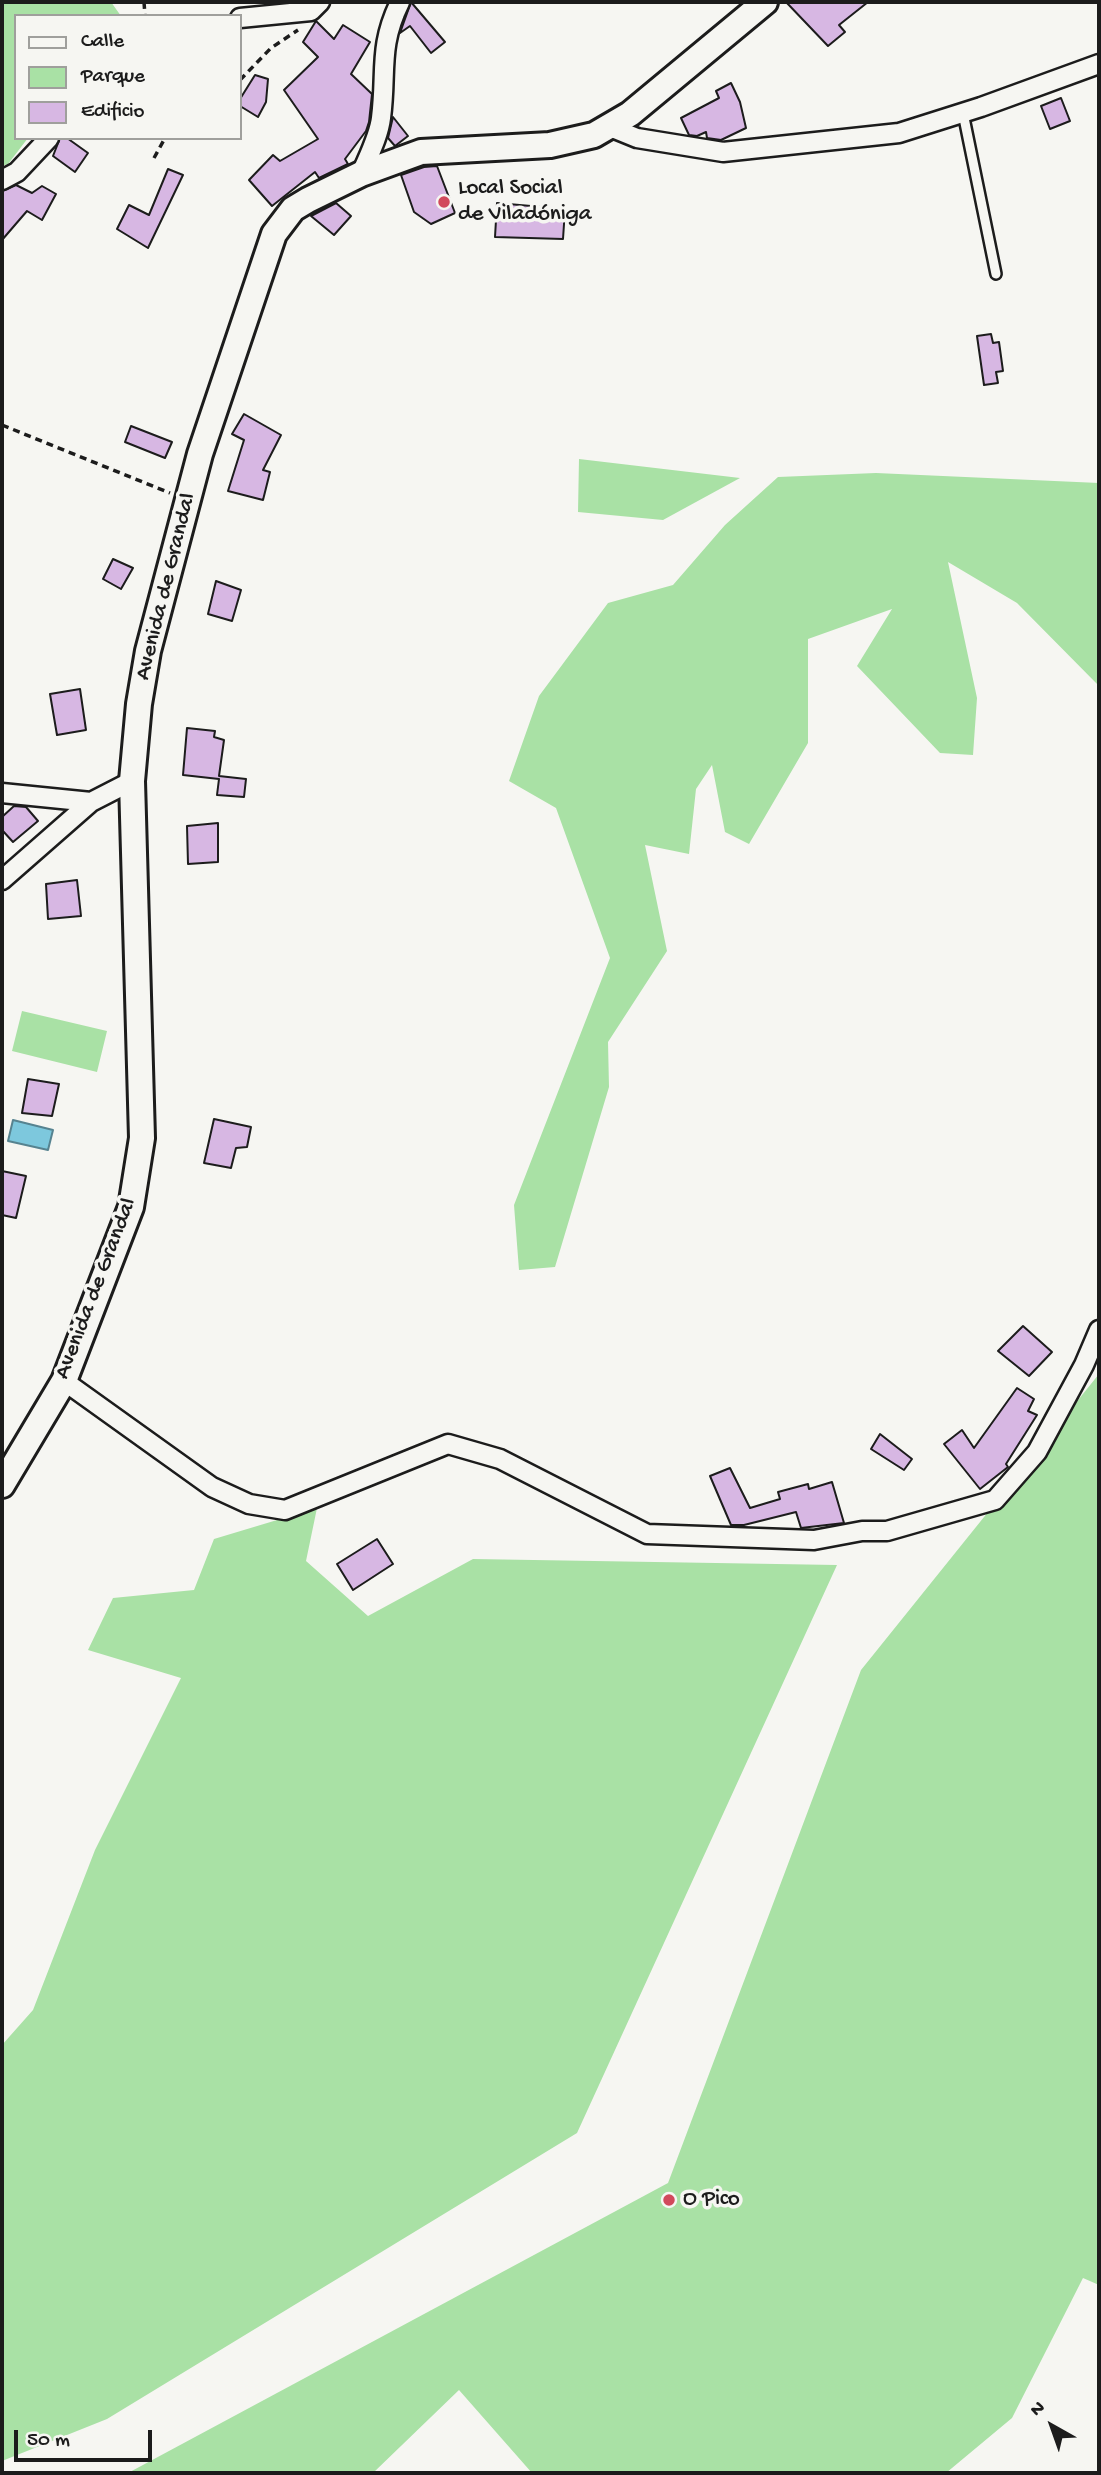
<!DOCTYPE html>
<html>
<head>
<meta charset="utf-8">
<style>
  body { margin:0 }
  #map { position:relative; width:1101px; height:2475px; overflow:hidden; background:#f6f6f2; font-family:"Gochi Hand",sans-serif }
  canvas { display:block }
  .frame { position:absolute; inset:0; border:4px solid #1c1c1c; pointer-events:none }
  .legend { position:absolute; left:14px; top:14px; width:228px; height:126px; box-sizing:border-box; background:#f6f6f2; border:2px solid #9f9f9c; margin:0; padding:9px 12px; list-style:none; font-size:21px; color:#1c1c1c }
  .legend li { display:flex; align-items:center; gap:14px; height:35px }
  .legend b { width:35px; border:2px solid #9f9f9c }
  .north { position:absolute; left:1017px; top:2391px; width:70px; height:70px; -webkit-text-stroke:5px #f6f6f2; paint-order:stroke; rotate:320deg; font-size:19px; font-weight:700; line-height:28px; text-align:center; color:#1c1c1c }
  .north::after { content:''; display:block; margin:auto; width:24px; height:32px; background:#1c1c1c; clip-path:polygon(50% 0,100% 100%,50% 72%,0 100%) }
  .scale { position:absolute; left:14px; top:2430px; width:138px; height:32px; box-sizing:border-box; border:4px solid #1c1c1c; border-top:0; padding-left:9px; font-size:21px; line-height:24px; white-space:nowrap; color:#1c1c1c; -webkit-text-stroke:5px #f6f6f2; paint-order:stroke }
</style>
</head>
<body>
<div id="map">
<canvas width="1101" height="2475"></canvas>
<div class="frame"></div>
<ul class="legend">
<li><b style="height:9px;background:#f6f6f2"></b>Calle</li>
<li><b style="height:19px;background:#a9e1a5"></b>Parque</li>
<li><b style="height:19px;background:#d7b7e3"></b>Edificio</li>
</ul>
<div class="north">N</div>
<div class="scale">50 m</div>
</div>
<script>
const g = document.querySelector('canvas').getContext('2d');
g.lineJoin = 'round';
function paint(path, color) {
  g.fillStyle = color;
  g.fill(path, 'evenodd');
}
function strokePath(path, color, width, dash) {
  g.strokeStyle = color;
  g.lineWidth = width;
  g.lineCap = dash ? 'butt' : 'round';
  g.setLineDash(dash || []);
  g.stroke(path);
}
function write(font, color, halo, rows, align = 'center') {
  g.font = font + ' "Gochi Hand",sans-serif';
  g.lineWidth = 7;
  g.setLineDash([]);
  g.textBaseline = 'middle';
  g.strokeStyle = halo;
  g.fillStyle = color;
  for (const [text, x, y, turn = 0] of rows) {
    g.save();
    g.translate(x, y);
    g.rotate((+turn || 0) * Math.PI / 180);
    g.textAlign = isNaN(turn) ? turn : align;
    if (halo) g.strokeText(text, 0, 0);
    g.fillText(text, 0, 0);
    g.restore();
  }
}
paint(new Path2D(`
  M 2,2 L 111,2 L 121,16 L 16,16 L 16,138 L 28,138 L 8,164 L 2,166 Z
  M 579,459 L 740,478 L 663,520 L 578,512 Z
  M 876,473 L 1099,483 L 1099,686 L 1017,603 L 948,562 L 977,698 L 973,755 L 940,753 L 857,666 L 892,609 L 808,639 L 808,743 L 749,844 L 725,832 L 712,765 L 696,789 L 689,854 L 645,845 L 667,951 L 608,1042 L 609,1087 L 555,1267 L 519,1270 L 514,1205 L 610,958 L 556,808 L 509,781 L 539,696 L 608,603 L 673,585 L 725,525 L 778,477 Z
  M 22,1011 L 107,1031 L 97,1072 L 12,1051 Z
  M 1099,1374 L 1099,2285 L 1083,2278 L 1012,2418 L 946,2473 L 532,2473 L 459,2390 L 373,2473 L 128,2473 L 668,2183 L 861,1670 Z
  M 317,1508 L 306,1561 L 368,1616 L 473,1559 L 837,1565 L 577,2133 L 107,2419 L 2,2461 L 2,2045 L 33,2010 L 95,1850 L 181,1678 L 88,1650 L 113,1598 L 194,1590 L 214,1539 Z`), '#a9e1a5');
const water = new Path2D(`
  M 13,1120 L 53,1130 L 48,1150 L 8,1141 Z`);
paint(water, '#7dc8dd');
strokePath(water, '#568390', 2);
const building = new Path2D(`
  M 411,2 L 445,42 L 431,53 L 410,26 L 400,33 Z
  M 786,2 L 868,2 L 839,25 L 845,32 L 828,46 Z
  M 316,21 L 334,39 L 343,25 L 370,42 L 351,74 L 372,94 L 369,122 L 366,131 L 345,159 L 348,164 L 319,178 L 315,172 L 272,206 L 249,180 L 273,155 L 280,161 L 318,139 L 284,90 L 318,57 L 303,42 Z
  M 255,75 L 268,79 L 266,102 L 258,117 L 240,106 L 240,99 Z
  M 731,83 L 740,102 L 746,128 L 721,140 L 707,138 L 706,132 L 697,136 L 689,135 L 681,118 L 719,98 L 716,91 Z
  M 1061,98 L 1070,121 L 1050,129 L 1041,106 Z
  M 393,117 L 408,136 L 395,146 L 388,138 Z
  M 60,138 L 67,138 L 88,153 L 75,172 L 53,156 Z
  M 437,166 L 455,213 L 431,224 L 414,212 L 401,175 L 424,167 Z
  M 168,169 L 183,175 L 148,248 L 117,229 L 129,205 L 149,215 Z
  M 16,185 L 32,193 L 42,186 L 56,194 L 42,220 L 27,211 L 2,240 L 2,191 Z
  M 336,203 L 351,216 L 334,235 L 311,216 Z
  M 497,203 L 565,209 L 563,239 L 495,237 Z
  M 991,334 L 993,343 L 999,342 L 1003,371 L 996,372 L 998,383 L 984,385 L 977,336 Z
  M 244,414 L 281,435 L 263,470 L 270,472 L 263,500 L 228,491 L 244,440 L 232,434 Z
  M 131,426 L 172,442 L 165,458 L 125,442 Z
  M 113,559 L 133,568 L 121,589 L 103,579 Z
  M 216,581 L 241,590 L 232,621 L 208,614 Z
  M 80,689 L 86,730 L 57,735 L 50,694 Z
  M 187,728 L 215,731 L 214,737 L 224,740 L 219,776 L 246,779 L 244,797 L 217,795 L 219,779 L 183,775 Z
  M 14,806 L 26,807 L 38,821 L 13,842 L 2,830 L 2,817 Z
  M 218,823 L 218,862 L 188,864 L 187,826 Z
  M 77,880 L 81,916 L 48,919 L 46,884 Z
  M 28,1079 L 59,1084 L 52,1116 L 22,1113 Z
  M 214,1119 L 251,1127 L 247,1147 L 236,1148 L 231,1168 L 204,1163 Z
  M 2,1171 L 26,1176 L 16,1218 L 2,1215 Z
  M 1023,1326 L 1052,1352 L 1029,1376 L 998,1351 Z
  M 1017,1388 L 1034,1399 L 1028,1411 L 1037,1415 L 1006,1464 L 1008,1467 L 980,1489 L 944,1444 L 962,1430 L 974,1448 Z
  M 880,1434 L 912,1459 L 904,1470 L 871,1449 Z
  M 730,1468 L 750,1508 L 780,1499 L 778,1492 L 808,1484 L 809,1489 L 832,1482 L 844,1523 L 801,1528 L 796,1512 L 744,1525 L 731,1525 L 710,1476 Z
  M 377,1539 L 393,1564 L 353,1590 L 337,1564 Z`);
paint(building, '#d7b7e3');
strokePath(building, '#1c1c1c', 2);
const lane = new Path2D(`
  M 963,113 L 996,274`);
const street = new Path2D(`
  M 240,18 L 311,11 L 320,2
  M 610,127 L 637,138 L 723,152 L 899,133 L 981,107 L 1099,64
  M 361,174 C 368,157 379,136 381,118 C 387,71 378,47 400,2
  M 2,180 L 17,172 L 49,138
  M 2,793 L 91,802
  M 2,880 L 91,802 L 132,781
  M 64,1381 L 212,1487 L 249,1504 L 285,1510 L 448,1444 L 500,1459 L 647,1534 L 814,1540 L 862,1531 L 887,1531 L 995,1500 L 1037,1452 L 1084,1365 L 1099,1330`);
const secondary = new Path2D(`
  M 2,1485 L 64,1381 L 131,1207 L 142,1138 L 132,781 L 139,704 L 148,651 L 200,454 L 274,234 L 293,209 L 308,200 L 361,174 L 421,152 L 550,145 L 594,135 L 630,114 L 765,2`);
strokePath(lane, '#1c1c1c', 14);
strokePath(street, '#1c1c1c', 23);
strokePath(secondary, '#1c1c1c', 30);
strokePath(new Path2D(`
  M 144,2 L 145,16
  M 240,80 L 271,48 L 298,30
  M 154,158 L 165,138
  M 2,425 L 170,493`), '#1c1c1c', 3.5, [7, 5]);
strokePath(lane, '#f6f6f2', 9);
strokePath(street, '#f6f6f2', 18);
strokePath(secondary, '#f6f6f2', 24);
for (const [x, y, r, color] of [
  [444,202,7,"#d1495b"],
  [669,2200,7,"#d1495b"]
]) {
  const dot = new Path2D();
  dot.arc(x, y, r, 0, 2 * Math.PI);
  g.fillStyle = color;
  g.fill(dot);
  strokePath(dot, '#f6f6f2', 2.5);
}
write('23px', '#1c1c1c', '#f6f6f2', [
  ["Local Social",458,189],
  ["de Viladóniga",458,215],
  ["O Pico",683,2200]
], 'left');
write('23px', '#1c1c1c', '#f6f6f2', [
  ["Avenida de Grandal",167,587,-76],
  ["Avenida de Grandal",97,1289,-69]
]);
</script>
</body>
</html>
